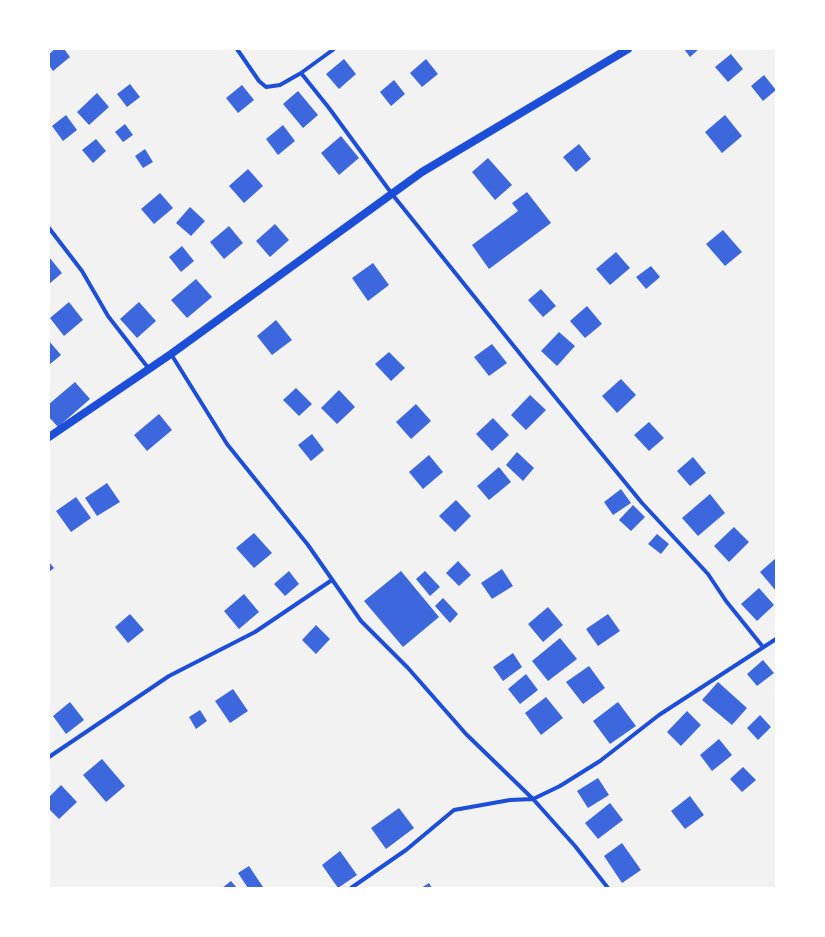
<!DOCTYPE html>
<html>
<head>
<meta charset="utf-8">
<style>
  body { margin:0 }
  #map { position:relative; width:825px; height:937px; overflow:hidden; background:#f2f2f2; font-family:Literata,serif }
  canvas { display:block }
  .frame { position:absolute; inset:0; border:50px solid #fff; pointer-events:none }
</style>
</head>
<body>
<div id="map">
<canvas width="825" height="937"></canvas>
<div class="frame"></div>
</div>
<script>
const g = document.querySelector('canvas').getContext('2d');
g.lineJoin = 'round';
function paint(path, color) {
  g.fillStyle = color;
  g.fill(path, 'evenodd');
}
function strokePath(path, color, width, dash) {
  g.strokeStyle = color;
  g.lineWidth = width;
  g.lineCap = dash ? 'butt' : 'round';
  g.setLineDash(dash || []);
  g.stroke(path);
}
paint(new Path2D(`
  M 55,49 L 64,49 L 70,57 L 53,71 L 49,65 L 49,54 Z
  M 684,49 L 699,49 L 690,57 Z
  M 731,54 L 743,69 L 728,82 L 715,67 Z
  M 344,59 L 356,74 L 339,89 L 326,74 Z
  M 426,59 L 438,74 L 422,87 L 410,73 Z
  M 764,75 L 776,90 L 763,101 L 751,86 Z
  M 394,80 L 405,94 L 391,106 L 380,92 Z
  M 130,84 L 140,97 L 127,107 L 117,94 Z
  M 242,85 L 254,100 L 238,113 L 226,98 Z
  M 298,91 L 318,115 L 303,128 L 283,104 Z
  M 97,93 L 109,107 L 89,125 L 77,112 Z
  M 66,115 L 77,130 L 63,141 L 52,126 Z
  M 725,115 L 742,136 L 722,153 L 705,132 Z
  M 125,124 L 133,135 L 123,142 L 115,132 Z
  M 283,125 L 295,141 L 278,155 L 266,139 Z
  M 341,136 L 359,158 L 339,175 L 321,153 Z
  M 96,139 L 106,151 L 93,163 L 82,150 Z
  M 579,144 L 591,159 L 576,172 L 563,157 Z
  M 145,149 L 153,162 L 143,168 L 135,156 Z
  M 488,158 L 512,185 L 495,200 L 472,172 Z
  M 248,169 L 263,186 L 244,203 L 229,186 Z
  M 527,192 L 551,223 L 489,269 L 472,245 L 518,211 L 512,203 Z
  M 160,193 L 173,208 L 154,224 L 141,209 Z
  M 190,207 L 205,221 L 191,236 L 176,223 Z
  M 275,224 L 289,240 L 270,257 L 256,241 Z
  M 229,226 L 243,243 L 224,259 L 210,242 Z
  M 723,230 L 742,252 L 725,266 L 706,244 Z
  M 182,246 L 194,261 L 181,272 L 169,257 Z
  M 616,252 L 630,268 L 610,285 L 596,269 Z
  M 49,257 L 62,273 L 49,284 Z
  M 373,263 L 389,285 L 368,301 L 352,278 Z
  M 651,266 L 660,277 L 646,289 L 636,277 Z
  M 196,279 L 212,297 L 187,318 L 171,300 Z
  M 541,289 L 556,306 L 543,317 L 528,300 Z
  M 69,302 L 83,320 L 64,336 L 50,318 Z
  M 139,302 L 156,321 L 137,338 L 120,319 Z
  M 587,306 L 602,324 L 585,338 L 570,321 Z
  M 276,320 L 292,340 L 272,355 L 257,336 Z
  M 559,332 L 575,346 L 557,366 L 541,351 Z
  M 49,341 L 61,355 L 49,365 Z
  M 492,344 L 507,363 L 489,376 L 474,357 Z
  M 389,352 L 405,368 L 391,381 L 375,364 Z
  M 621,379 L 636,395 L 617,413 L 602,396 Z
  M 75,382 L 90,399 L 58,427 L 49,417 L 49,404 Z
  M 296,388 L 312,404 L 299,416 L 283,400 Z
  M 339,390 L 355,407 L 337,424 L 321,408 Z
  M 530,395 L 546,410 L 526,430 L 511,415 Z
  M 416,404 L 431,421 L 411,439 L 396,422 Z
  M 159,414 L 172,430 L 147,451 L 134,435 Z
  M 493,418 L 509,435 L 492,451 L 476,434 Z
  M 649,422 L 664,438 L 649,451 L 634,435 Z
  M 312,434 L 324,450 L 311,461 L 298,445 Z
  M 517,452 L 534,468 L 523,481 L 506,465 Z
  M 429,455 L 443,472 L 423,489 L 409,472 Z
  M 693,457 L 706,473 L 690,486 L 677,471 Z
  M 499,467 L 511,482 L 489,500 L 477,486 Z
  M 107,483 L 120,502 L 97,516 L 85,498 Z
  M 621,489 L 631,503 L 613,515 L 604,502 Z
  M 710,494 L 725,513 L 698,536 L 682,518 Z
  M 76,497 L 91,518 L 71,532 L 56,511 Z
  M 456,500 L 471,516 L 455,532 L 439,516 Z
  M 633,505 L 645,517 L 631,531 L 619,520 Z
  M 734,527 L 749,542 L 729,562 L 714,546 Z
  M 254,533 L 272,553 L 254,568 L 236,548 Z
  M 657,534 L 669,544 L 661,554 L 648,544 Z
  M 776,558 L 776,591 L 760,572 Z
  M 458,561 L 471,575 L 459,586 L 446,573 Z
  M 49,562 L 54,568 L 49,572 Z
  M 502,569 L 513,586 L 492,599 L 481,583 Z
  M 289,571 L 299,584 L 285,596 L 274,584 Z
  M 401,571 L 439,617 L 403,647 L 364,601 Z
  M 425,571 L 440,587 L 430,596 L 416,579 Z
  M 759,588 L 774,605 L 757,621 L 741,604 Z
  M 244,594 L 259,612 L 239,629 L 224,611 Z
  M 443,598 L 458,614 L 450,623 L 435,606 Z
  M 548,607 L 563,625 L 543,642 L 528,624 Z
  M 130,614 L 144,630 L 128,643 L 115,627 Z
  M 608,614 L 620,631 L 598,646 L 586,629 Z
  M 316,625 L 330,639 L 316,654 L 302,640 Z
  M 560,638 L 577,659 L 548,681 L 532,661 Z
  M 513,653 L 522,667 L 503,681 L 493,667 Z
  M 763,660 L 774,673 L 757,686 L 747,674 Z
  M 589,666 L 605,688 L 583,704 L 566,682 Z
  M 526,674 L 538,690 L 520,704 L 508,689 Z
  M 718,682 L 747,708 L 732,725 L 702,700 Z
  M 233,689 L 248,711 L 230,723 L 215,701 Z
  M 546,697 L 563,718 L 541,735 L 525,713 Z
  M 70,702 L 84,720 L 66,734 L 53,716 Z
  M 618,702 L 636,726 L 610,744 L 593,721 Z
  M 200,710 L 207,721 L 196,729 L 189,717 Z
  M 687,711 L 701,725 L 681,746 L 667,732 Z
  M 760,715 L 771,727 L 758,740 L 747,728 Z
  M 719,739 L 732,755 L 712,771 L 700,755 Z
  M 102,759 L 125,786 L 106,802 L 83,775 Z
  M 743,767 L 756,780 L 742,792 L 730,779 Z
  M 598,778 L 609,795 L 588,808 L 577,791 Z
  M 61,785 L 77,802 L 59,819 L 49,809 L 49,797 Z
  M 690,796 L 704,815 L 685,829 L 671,811 Z
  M 610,803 L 623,820 L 598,839 L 585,823 Z
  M 399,808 L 414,828 L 386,849 L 371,828 Z
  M 622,843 L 641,870 L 622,883 L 604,856 Z
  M 340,851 L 357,875 L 338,888 L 322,865 Z
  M 249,866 L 263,887 L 261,888 L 248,888 L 238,873 Z
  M 231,881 L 237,888 L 222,888 Z
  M 429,883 L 432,888 L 421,888 Z`), '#3d67dc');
strokePath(new Path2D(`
  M 237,49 L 259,81 L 266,87 L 280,85 L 301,73
  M 334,49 L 301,73 L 329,108 L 392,194 L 529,365 L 642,503 L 708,574 L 726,601 L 763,647
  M 49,228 L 82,271 L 108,316 L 149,369
  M 171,354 L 227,444 L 308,545 L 361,621 L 408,668 L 466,734 L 533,799 L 560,786 L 600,761 L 659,715 L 776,639
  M 49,757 L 169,676 L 255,632 L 332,580
  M 351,888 L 406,850 L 454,810 L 510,800 L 533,799 L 575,846 L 608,888`), '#1d4ed8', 4);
strokePath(new Path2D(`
  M 49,437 L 171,354 L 422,172 L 628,49`), '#1d4ed8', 8);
</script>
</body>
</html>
